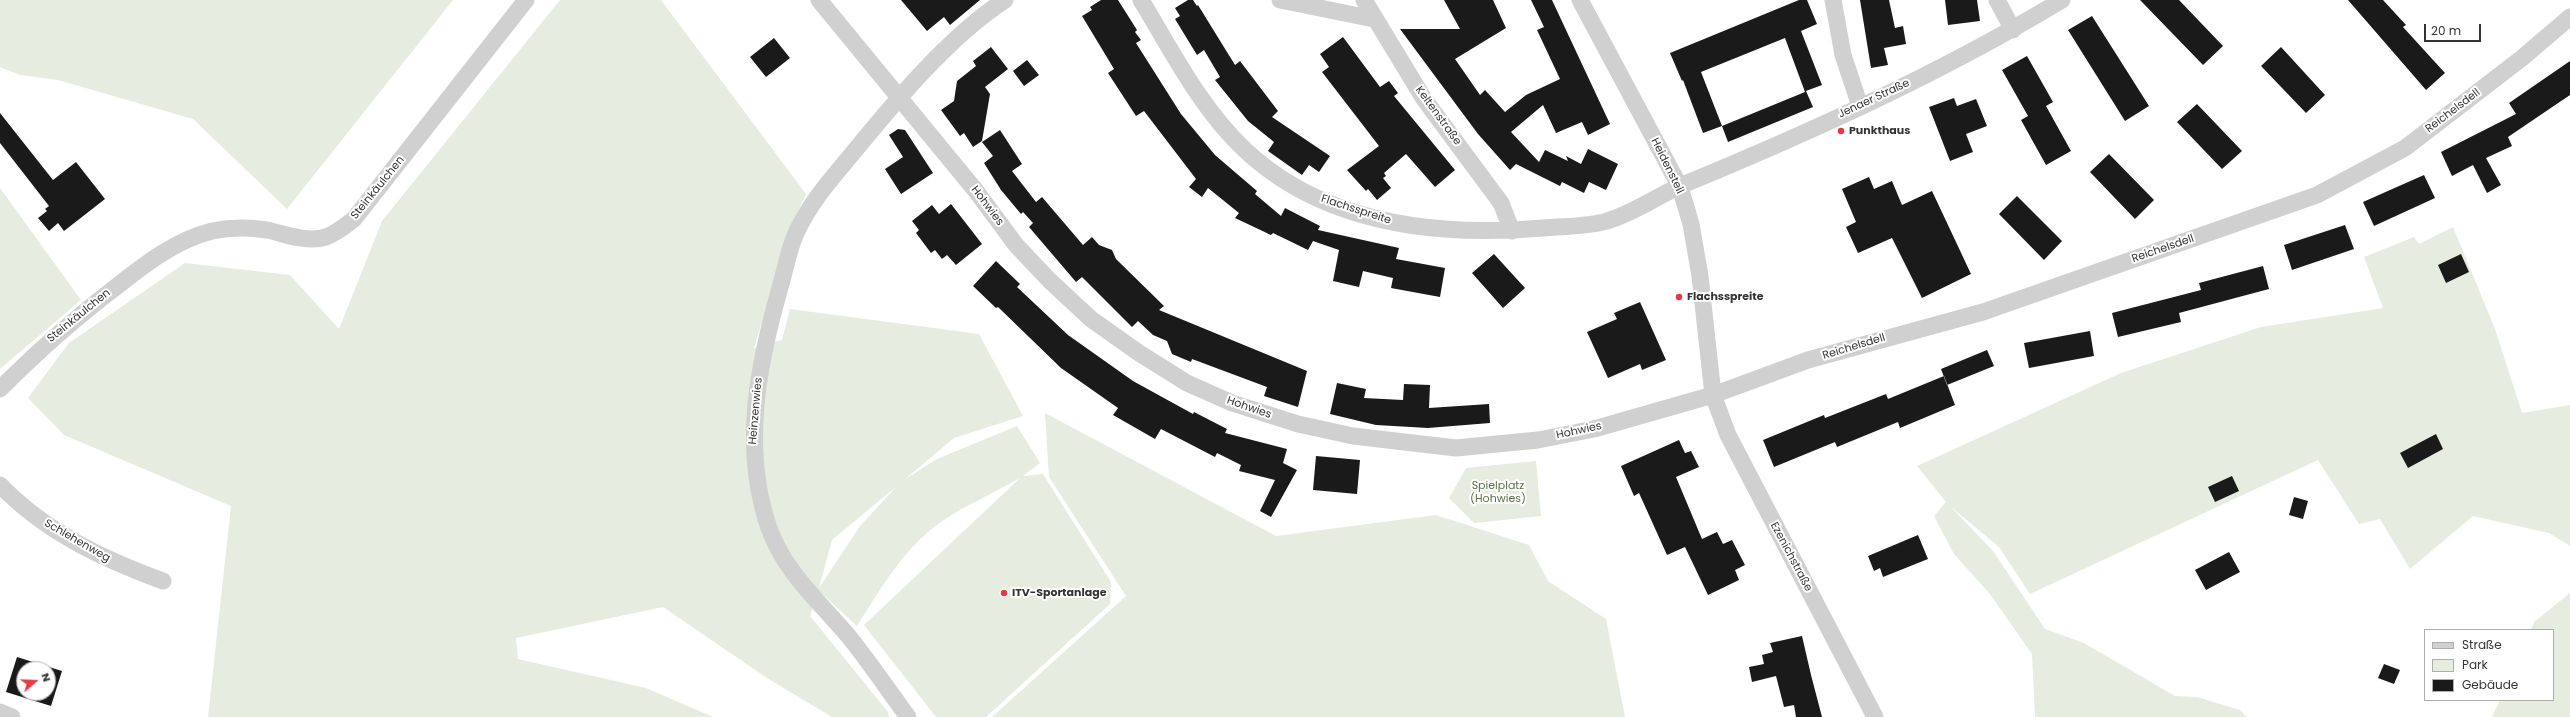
<!DOCTYPE html>
<html>
<head>
<meta charset="utf-8">
<style>
  body { margin:0 }
  #map { position:relative; width:2570px; height:717px; overflow:hidden; background:#fff; font-family:Poppins,sans-serif }
  canvas { display:block }
  .legend { position:absolute; left:2424px; top:629px; width:130px; height:72px; box-sizing:border-box; background:#fff; border:1px solid #adadad; margin:0; padding:5px 7px; list-style:none; font-size:12px; color:#333 }
  .legend li { display:flex; align-items:center; gap:8px; height:20px }
  .legend b { width:20px; border:1px solid #adadad }
  .north { position:absolute; left:16px; top:661px; width:40px; height:40px; box-sizing:border-box; background:#fff; border:1px solid #adadad; border-radius:50%; rotate:71deg; font-size:11px; font-weight:700; line-height:16px; text-align:center; color:#333 }
  .north::after { content:''; display:block; margin:auto; width:14px; height:18px; background:#e63946; clip-path:polygon(50% 0,100% 100%,50% 72%,0 100%) }
  .scale { position:absolute; left:2424px; top:24px; width:57px; height:18px; box-sizing:border-box; border:2px solid #333; border-top:0; padding-left:5px; font-size:12px; line-height:14px; white-space:nowrap; color:#333; -webkit-text-stroke:3px #fff; paint-order:stroke }
</style>
</head>
<body>
<div id="map">
<canvas width="2570" height="717"></canvas>
<ul class="legend">
<li><b style="height:5px;background:#d0d0d0"></b>Straße</li>
<li><b style="height:11px;background:#e6ecdf"></b>Park</li>
<li><b style="height:11px;background:#1a1a1a"></b>Gebäude</li>
</ul>
<div class="north">N</div>
<div class="scale">20 m</div>
</div>
<script>
const g = document.querySelector('canvas').getContext('2d');
g.lineJoin = 'round';
function paint(path, color) {
  g.fillStyle = color;
  g.fill(path, 'evenodd');
}
function strokePath(path, color, width, dash) {
  g.strokeStyle = color;
  g.lineWidth = width;
  g.lineCap = dash ? 'butt' : 'round';
  g.setLineDash(dash || []);
  g.stroke(path);
}
function write(font, color, halo, rows, align = 'center') {
  g.font = font + ' Poppins,sans-serif';
  g.lineWidth = 4;
  g.setLineDash([]);
  g.textBaseline = 'middle';
  g.strokeStyle = halo;
  g.fillStyle = color;
  for (const [text, x, y, turn = 0] of rows) {
    g.save();
    g.translate(x, y);
    g.rotate((+turn || 0) * Math.PI / 180);
    g.textAlign = isNaN(turn) ? turn : align;
    if (halo) g.strokeText(text, 0, 0);
    g.fillText(text, 0, 0);
    g.restore();
  }
}
paint(new Path2D(`
  M 0,0 L 453,0 L 287,209 L 193,119 L 58,80 L 20,75 L 0,67 Z
  M 560,0 L 661,0 L 806,194 L 791,226 L 754,348 L 782,340 L 790,309 L 979,334 L 1023,416 L 954,438 L 904,480 L 937,459 L 1017,426 L 1040,463 L 1023,476 L 1043,474 L 1111,582 L 1110,604 L 986,717 L 936,717 L 864,625 L 1020,478 C 989,496 955,509 928,532 C 898,558 878,593 857,626 L 818,590 L 810,616 L 888,712 L 889,717 L 832,717 L 767,678 L 663,607 L 516,638 L 518,659 L 646,688 L 713,717 L 208,717 L 231,506 L 64,435 L 28,398 L 69,343 L 185,263 L 290,275 L 339,329 L 382,221 ZM 897,486 L 860,526 L 819,588 L 832,540 Z
  M 0,188 L 81,300 L 0,369 Z
  M 2453,227 L 2495,329 L 2522,413 L 2570,405 L 2570,546 L 2549,533 L 2473,516 L 2410,569 L 2380,519 L 2359,524 L 2318,460 L 2030,594 L 1999,547 L 1950,506 L 1993,551 L 2045,629 L 2084,643 L 2175,696 L 2197,697 L 2240,710 L 2247,717 L 2035,717 L 2032,654 L 1990,594 L 1954,554 L 1934,516 L 1946,502 L 1917,466 L 2121,373 L 2261,327 L 2383,308 L 2364,257 L 2414,237 L 2419,244 Z
  M 1045,413 L 1276,536 L 1436,515 L 1529,545 L 1548,581 L 1606,619 L 1625,717 L 992,717 L 1126,596 L 1049,477 Z
  M 1536,461 L 1541,516 L 1474,523 L 1449,498 L 1466,468 Z
  M 2570,593 L 2570,717 L 2492,717 L 2500,700 L 2553,700 L 2553,630 L 2531,630 L 2534,622 Z`), '#e6ecdf');
paint(new Path2D(`
  M 901,0 L 980,0 L 950,25 L 944,17 L 927,31 Z
  M 1101,0 L 1118,0 L 1137,30 L 1135,32 L 1141,40 L 1136,43 L 1181,114 L 1215,155 L 1257,191 L 1255,194 L 1281,216 L 1285,208 L 1320,226 L 1318,230 L 1399,248 L 1396,259 L 1445,268 L 1440,297 L 1391,288 L 1393,278 L 1363,271 L 1359,287 L 1333,281 L 1339,250 L 1313,241 L 1308,250 L 1273,233 L 1271,235 L 1235,218 L 1239,213 L 1208,188 L 1202,197 L 1189,187 L 1196,179 L 1144,111 L 1136,116 L 1108,73 L 1114,69 L 1082,16 L 1092,10 L 1090,7 Z
  M 1188,0 L 1193,0 L 1197,6 L 1198,5 L 1235,65 L 1240,61 L 1278,111 L 1272,117 L 1330,156 L 1319,172 L 1309,165 L 1302,175 L 1268,151 L 1274,142 L 1248,121 L 1215,80 L 1220,77 L 1204,50 L 1197,55 L 1175,19 L 1180,16 L 1175,8 Z
  M 1444,0 L 1493,0 L 1506,28 L 1455,59 L 1480,95 L 1485,90 L 1505,112 L 1526,95 L 1560,79 L 1537,30 L 1544,27 L 1531,0 L 1552,0 L 1610,124 L 1588,135 L 1582,122 L 1556,133 L 1543,105 L 1511,132 L 1539,162 L 1545,150 L 1568,161 L 1566,156 L 1581,164 L 1588,149 L 1618,164 L 1606,190 L 1589,182 L 1584,193 L 1562,182 L 1560,186 L 1516,164 L 1510,170 L 1478,134 L 1400,29 L 1460,29 Z
  M 1799,0 L 1807,0 L 1817,24 L 1801,31 L 1822,85 L 1806,91 L 1813,107 L 1728,142 L 1722,126 L 1703,133 L 1683,80 L 1682,81 L 1670,53 ZM 1785,38 L 1805,92 L 1722,126 L 1701,72 Z
  M 1860,0 L 1889,0 L 1895,28 L 1903,26 L 1906,44 L 1884,48 L 1888,65 L 1871,68 Z
  M 1945,0 L 1977,0 L 1980,21 L 1948,25 Z
  M 2140,0 L 2179,0 L 2223,46 L 2203,65 Z
  M 2348,0 L 2383,0 L 2406,25 L 2403,27 L 2445,73 L 2426,90 Z
  M 2092,16 L 2149,106 L 2125,121 L 2068,30 Z
  M 1343,37 L 1380,87 L 1389,81 L 1398,93 L 1394,96 L 1455,170 L 1435,187 L 1406,154 L 1384,173 L 1386,176 L 1383,178 L 1391,188 L 1377,200 L 1368,189 L 1366,191 L 1347,170 L 1379,146 L 1322,72 L 1329,67 L 1320,54 Z
  M 774,38 L 790,58 L 766,77 L 750,57 Z
  M 991,47 L 1008,69 L 985,87 L 990,94 L 982,141 L 973,147 L 964,133 L 960,136 L 941,110 L 954,101 L 957,81 L 976,66 L 973,61 Z
  M 2281,47 L 2325,95 L 2306,113 L 2261,66 Z
  M 2027,56 L 2053,102 L 2046,106 L 2071,151 L 2046,165 L 2021,120 L 2028,116 L 2002,70 Z
  M 1027,60 L 1039,75 L 1024,86 L 1013,71 Z
  M 2570,61 L 2570,95 L 2508,137 L 2512,146 L 2486,158 L 2501,185 L 2487,193 L 2473,165 L 2452,176 L 2441,152 L 2516,114 L 2509,103 Z
  M 1954,98 L 1957,106 L 1976,99 L 1987,126 L 1966,134 L 1973,152 L 1950,161 L 1929,107 Z
  M 2197,104 L 2242,151 L 2222,169 L 2177,122 Z
  M 0,113 L 53,180 L 76,162 L 105,199 L 64,231 L 58,223 L 49,231 L 38,218 L 47,211 L 45,209 L 49,206 L 0,143 Z
  M 898,129 L 905,130 L 933,173 L 901,194 L 885,169 L 903,157 L 889,135 Z
  M 1000,130 L 1022,164 L 1012,171 L 1036,202 L 1042,197 L 1083,245 L 1092,237 L 1099,245 L 1112,250 L 1116,259 L 1164,306 L 1159,310 L 1307,371 L 1298,407 L 1264,396 L 1267,387 L 1192,359 L 1191,362 L 1172,354 L 1167,341 L 1153,335 L 1138,321 L 1132,327 L 1082,277 L 1076,282 L 1029,227 L 1033,223 L 1023,212 L 1021,214 L 1001,190 L 984,163 L 993,156 L 982,142 Z
  M 2109,154 L 2154,200 L 2135,219 L 2090,172 Z
  M 2424,175 L 2435,198 L 2374,226 L 2363,202 Z
  M 1869,177 L 1874,189 L 1892,181 L 1902,205 L 1932,191 L 1971,274 L 1922,298 L 1892,238 L 1858,253 L 1846,227 L 1856,222 L 1842,189 Z
  M 2017,196 L 2062,241 L 2044,260 L 1999,214 Z
  M 951,204 L 982,244 L 956,265 L 947,255 L 942,259 L 935,250 L 931,253 L 916,233 L 919,230 L 912,221 L 932,205 L 939,214 Z
  M 2345,225 L 2354,249 L 2292,270 L 2284,245 Z
  M 1494,254 L 1525,288 L 1503,308 L 1472,273 Z
  M 2461,254 L 2469,272 L 2446,283 L 2438,265 Z
  M 996,261 L 1020,284 L 1017,287 L 1068,335 L 1133,381 L 1193,414 L 1194,412 L 1227,429 L 1225,433 L 1287,449 L 1283,463 L 1297,470 L 1271,517 L 1260,511 L 1275,480 L 1239,471 L 1241,465 L 1217,453 L 1215,457 L 1161,429 L 1155,439 L 1113,415 L 1118,408 L 1061,368 L 998,307 L 996,308 L 973,286 Z
  M 2263,266 L 2269,289 L 2179,313 L 2181,322 L 2118,337 L 2112,313 L 2201,290 L 2199,283 Z
  M 1640,302 L 1666,360 L 1642,370 L 1640,364 L 1608,378 L 1587,332 L 1617,319 L 1614,313 Z
  M 2090,331 L 2094,356 L 2029,368 L 2024,343 Z
  M 1987,350 L 1994,366 L 1947,385 L 1941,369 Z
  M 1944,376 L 1955,405 L 1900,428 L 1898,422 L 1837,447 L 1835,442 L 1774,467 L 1763,440 L 1824,415 L 1825,418 L 1886,394 L 1888,399 Z
  M 1337,383 L 1366,389 L 1364,398 L 1403,400 L 1404,384 L 1430,385 L 1429,408 L 1489,404 L 1490,423 L 1428,428 L 1376,425 L 1330,414 Z
  M 2436,434 L 2443,449 L 2408,468 L 2400,453 Z
  M 1679,440 L 1685,453 L 1691,451 L 1699,467 L 1676,477 L 1702,539 L 1717,532 L 1723,544 L 1732,540 L 1745,565 L 1735,570 L 1739,580 L 1708,595 L 1685,547 L 1667,555 L 1639,493 L 1634,496 L 1621,466 Z
  M 1316,456 L 1360,460 L 1357,494 L 1313,490 Z
  M 2232,476 L 2239,491 L 2215,502 L 2208,487 Z
  M 2294,497 L 2308,501 L 2303,519 L 2289,515 Z
  M 1918,535 L 1928,559 L 1883,577 L 1880,568 L 1874,571 L 1868,556 Z
  M 2229,552 L 2240,572 L 2206,590 L 2195,570 Z
  M 1802,636 L 1811,675 L 1822,717 L 1796,717 L 1794,705 L 1784,707 L 1776,676 L 1752,682 L 1749,667 L 1764,664 L 1762,655 L 1773,652 L 1770,643 Z
  M 17,657 L 62,671 L 51,706 L 6,692 ZM 24,669 L 48,669 L 48,693 L 24,693 Z
  M 2384,664 L 2400,670 L 2394,684 L 2378,678 Z`), '#1a1a1a');
strokePath(new Path2D(`
  M 819,0 L 976,191 L 1016,245 L 1049,280 L 1091,319 L 1139,353 L 1187,383 L 1232,403 L 1298,424 L 1353,436 L 1456,448 L 1538,440 L 1594,429 L 1713,395 L 1808,360 L 1983,312 L 2317,195 L 2405,148 L 2522,58 L 2570,17
  M 1141,0 C 1172,51 1201,109 1245,150 C 1325,225 1439,237 1543,228 C 1563,226 1588,227 1607,221 C 1632,214 1656,197 1680,186 C 1811,132 1941,73 2062,0
  M 1280,0 L 1374,19
  M 1364,0 L 1424,99 L 1501,203 L 1512,231
  M 1580,0 L 1680,187 L 1691,224 L 1700,276 L 1713,395 L 1728,435 L 1875,717
  M 1833,0 L 1843,55 L 1860,106
  M 1997,0 L 2013,30
  M 0,389 C 37,352 75,318 116,287 C 145,264 176,240 212,231 C 231,227 248,227 267,230 C 286,234 306,243 326,237 C 337,233 345,226 354,219 L 526,0
  M 0,485 C 45,532 103,559 163,581
  M 0,712 L 12,717
  M 908,717 C 889,691 870,663 850,638 C 820,602 785,573 769,528 C 741,447 758,364 781,284 C 786,267 789,247 797,231 C 812,199 835,175 857,148 C 898,98 951,35 1005,0`), '#d0d0d0', 17);
for (const [x, y, r, color] of [
  [1841,131,4,"#e63946"],
  [1679,297,4,"#e63946"],
  [1004,593,4,"#e63946"]
]) {
  const dot = new Path2D();
  dot.arc(x, y, r, 0, 2 * Math.PI);
  g.fillStyle = color;
  g.fill(dot);
  strokePath(dot, '#fff', 1.5);
}
write('11px', '#333', '#fff', [
  ["Jenaer Straße",1874,99,-25],
  ["Reichelsdell",2453,111,-37],
  ["Keltenstraße",1438,116,54],
  ["Heidensteil",1667,166,64],
  ["Steinkäulchen",378,188,-51],
  ["Hohwies",987,206,53],
  ["Flachsspreite",1356,210,18],
  ["Reichelsdell",2163,249,-19],
  ["Steinkäulchen",79,316,-39],
  ["Reichelsdell",1854,347,-17],
  ["Hohwies",1249,408,19],
  ["Heinzenwies",756,411,-85],
  ["Hohwies",1579,431,-12],
  ["Schlehenweg",77,541,30],
  ["Ezenichstraße",1791,557,62]
]);
write('bold 11px', '#333', '#fff', [
  ["Punkthaus",1849,131],
  ["Flachsspreite",1687,297],
  ["ITV-Sportanlage",1012,593]
], 'left');
write('11px', '#56703f', '#fff', [
  ["Spielplatz",1498,486],
  ["(Hohwies)",1498,499]
]);
</script>
</body>
</html>
